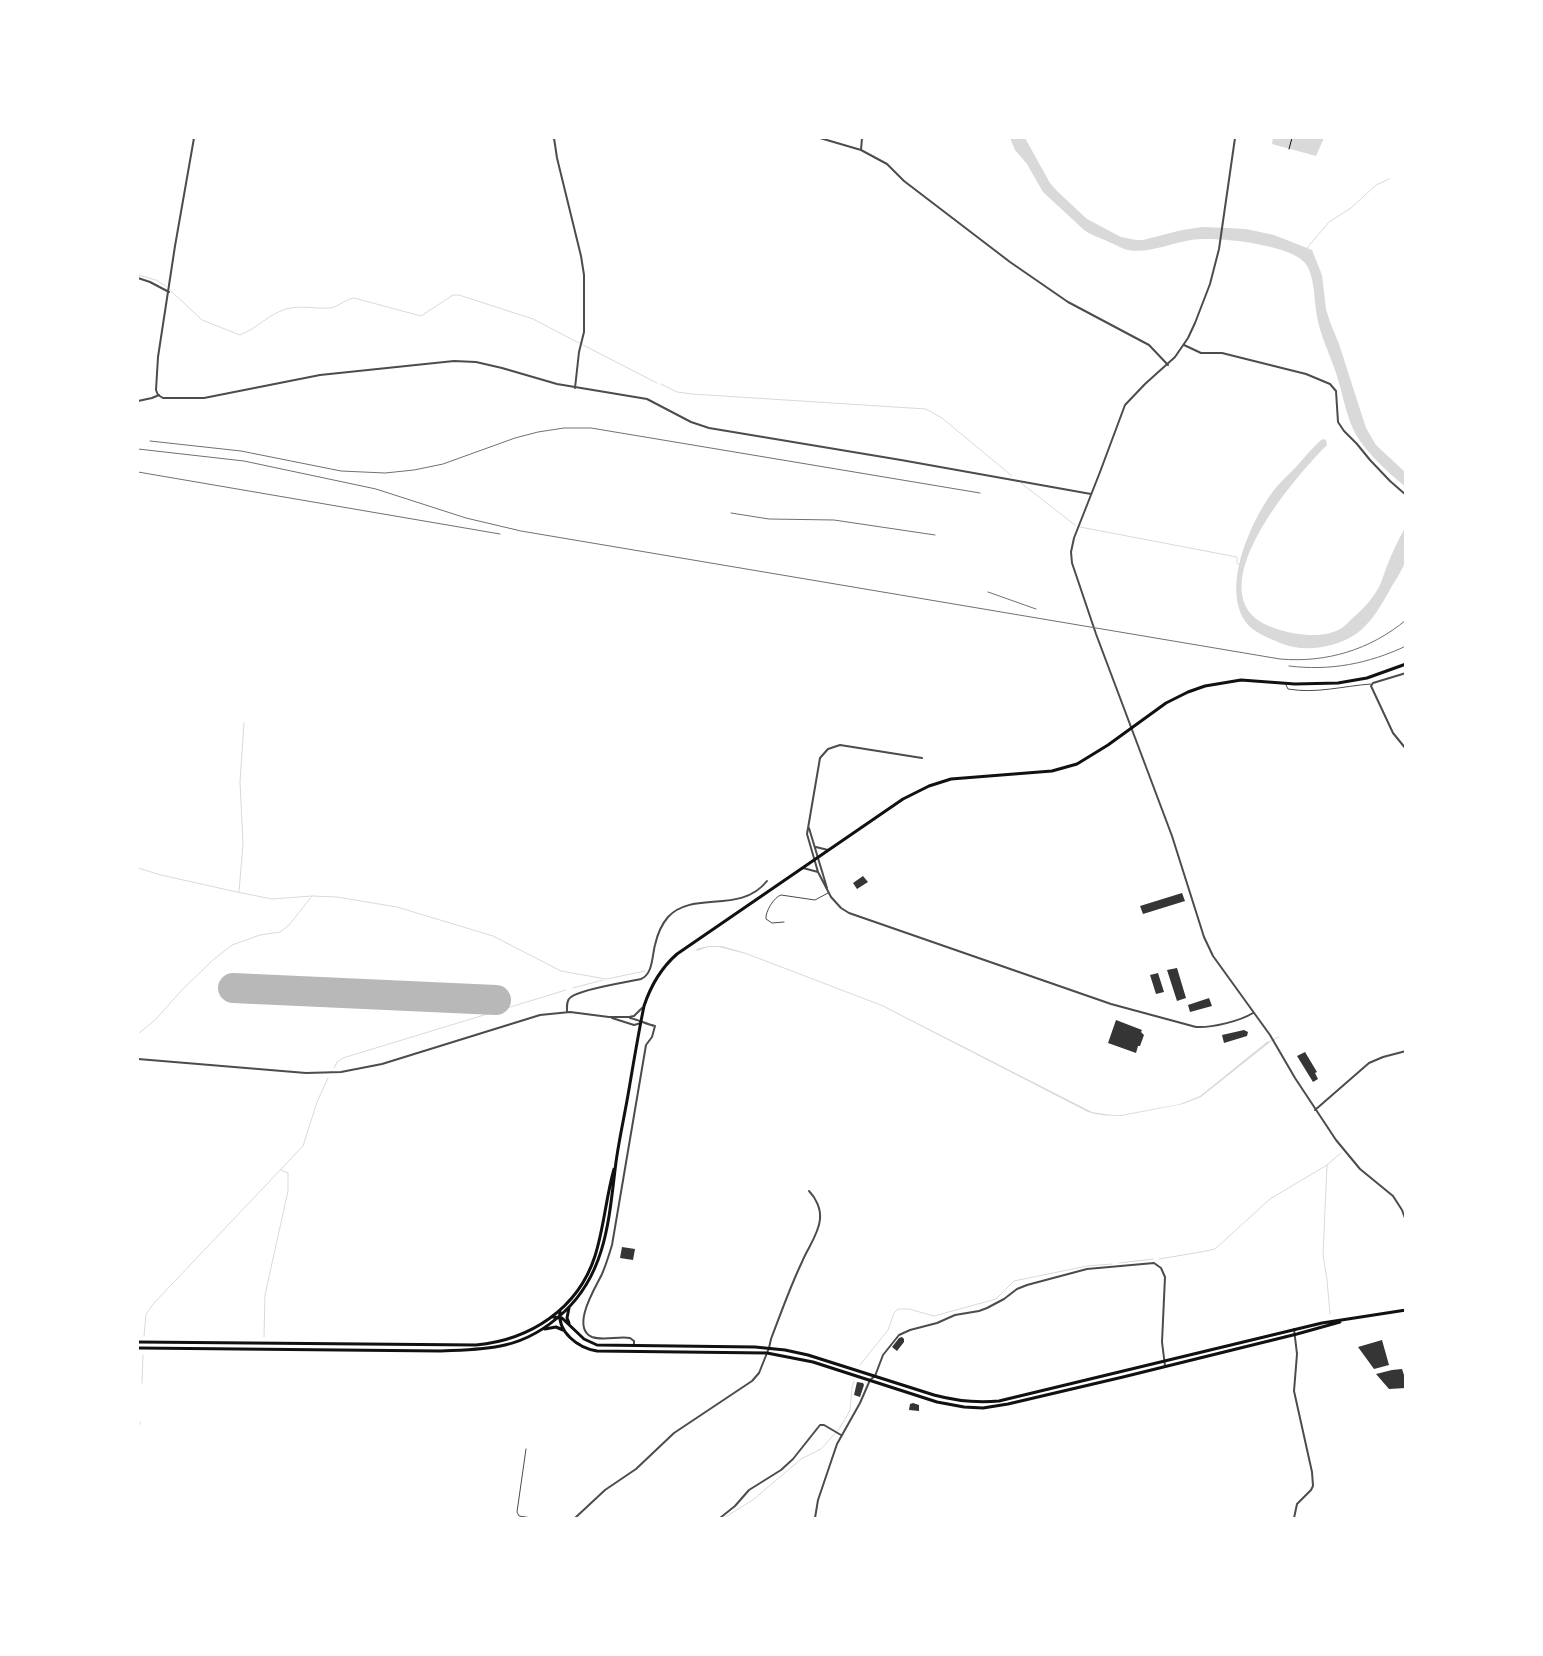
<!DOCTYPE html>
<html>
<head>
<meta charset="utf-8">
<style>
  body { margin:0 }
  #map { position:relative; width:1543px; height:1656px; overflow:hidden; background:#fff; font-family:"Roboto Serif",serif }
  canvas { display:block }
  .frame { position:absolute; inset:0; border:139px solid #fff; pointer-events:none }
</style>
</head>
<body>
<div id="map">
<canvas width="1543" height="1656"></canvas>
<div class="frame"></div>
</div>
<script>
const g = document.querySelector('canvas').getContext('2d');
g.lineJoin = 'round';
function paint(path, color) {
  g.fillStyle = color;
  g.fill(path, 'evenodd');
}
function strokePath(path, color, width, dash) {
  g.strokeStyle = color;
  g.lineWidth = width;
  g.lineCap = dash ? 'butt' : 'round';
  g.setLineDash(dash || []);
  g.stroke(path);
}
paint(new Path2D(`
  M 1010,138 L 1025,138 L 1050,183 L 1057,191 L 1087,219 L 1121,237 L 1136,240 L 1143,240 L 1182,230 L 1202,227 L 1228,228 L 1246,229 L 1274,235 L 1312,250 L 1322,275 L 1326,309 L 1330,322 L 1339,344 L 1366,428 L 1376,445 L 1405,472 L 1405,486 C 1390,475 1362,448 1354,431 C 1345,412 1342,390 1335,370 C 1329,352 1320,335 1317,316 C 1314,301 1315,273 1304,262 C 1288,244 1214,236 1191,240 C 1171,243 1148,254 1128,250 C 1122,249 1117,245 1111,243 C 1102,238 1092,236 1084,230 L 1043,192 L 1027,164 L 1015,150 Z
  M 1273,138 L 1324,138 L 1316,156 L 1272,144 Z
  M 1323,439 L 1326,440 L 1327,445 C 1297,475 1214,570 1251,614 C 1258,622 1268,626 1277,629 C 1295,635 1323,639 1340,629 C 1346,626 1350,620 1355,616 C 1364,608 1373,598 1379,587 C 1382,581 1384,573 1387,566 C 1392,553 1398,540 1405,528 C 1406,538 1407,549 1406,559 C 1404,567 1397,578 1392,586 C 1383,602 1372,623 1356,634 C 1335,648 1304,653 1280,643 C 1269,638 1252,632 1245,621 C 1222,586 1250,524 1271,494 C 1279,483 1288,475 1297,466 C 1304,458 1311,449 1320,441 Z
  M 708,946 L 722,946 L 746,953 L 882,1005 L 1092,1112 L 1112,1115 L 1121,1115 L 1180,1104 L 1200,1096 L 1268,1041 L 1269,1043 L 1201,1097 L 1183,1104 L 1121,1116 C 1109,1116 1098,1115 1088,1112 L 882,1006 L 746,954 L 719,947 L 708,947 L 697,951 L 696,949 Z`), '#d9d9d9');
strokePath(new Path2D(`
  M 1307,248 L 1329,222 L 1351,208 L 1376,185 L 1389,179
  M 138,275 L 156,280 L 166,286
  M 171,291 L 202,320 L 240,335 C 256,329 269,314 286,309 C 299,305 316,309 330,308 C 339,307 345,299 354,298 L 421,316 L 453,295 L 459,295 L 533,319 L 579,343
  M 583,345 L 657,383
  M 661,384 L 677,392 L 692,394 L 926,409 L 942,418 L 1012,476
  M 1021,483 L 1075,525
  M 1080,527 L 1237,557 L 1237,563 L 1240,566
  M 138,868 L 161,875 L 237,892 L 272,899 L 312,896 L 337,897 L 397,907 L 493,936 L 561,971 L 606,979
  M 239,892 L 243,844 L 240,782 L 244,723
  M 607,979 L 645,971
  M 573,988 L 603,980
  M 138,1034 L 155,1020 L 182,990 L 213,960 L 232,945 L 260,935 L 280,932 L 289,925 L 312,896
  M 1267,1043 L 1279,1037
  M 334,1068 L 337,1062 L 343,1058 L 566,990
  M 1327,1165 L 1323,1255 L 1327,1280 L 1330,1314
  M 1159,1259 L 1201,1252 L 1215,1249 L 1270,1199 L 1327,1165 L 1341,1153
  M 1119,1263 L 1153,1259
  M 144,1336 L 146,1314 L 154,1303 L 303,1146 L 317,1102 L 328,1078
  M 264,1337 L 265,1295 L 288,1191 L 288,1173 L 281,1170
  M 860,1365 L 888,1330 L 894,1313 L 898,1309 L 909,1309 L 934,1316 L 996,1299 L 1014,1281 L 1087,1266 L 1112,1264
  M 142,1383 L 143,1355
  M 138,1426 L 141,1422
  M 724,1518 L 754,1499 L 801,1459 L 821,1449 L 839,1429 L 847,1416 L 850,1410 L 852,1387 L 854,1381`), '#d9d9d9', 1);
strokePath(new Path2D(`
  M 233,988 L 496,1000`), '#b8b8b8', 30);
paint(new Path2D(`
  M 863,876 L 868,882 L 857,889 L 853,883 Z
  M 1182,893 L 1185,901 L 1143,914 L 1140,906 Z
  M 1177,968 L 1186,998 L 1177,1001 L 1167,970 Z
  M 1158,973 L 1164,992 L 1156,994 L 1150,975 Z
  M 1209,998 L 1212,1006 L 1190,1012 L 1188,1005 Z
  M 1116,1020 L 1142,1030 L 1141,1032 L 1144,1035 L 1140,1046 L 1138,1046 L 1136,1053 L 1108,1043 Z
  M 1244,1030 L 1248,1032 L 1247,1036 L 1224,1043 L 1222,1035 Z
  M 1305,1052 L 1317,1072 L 1315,1073 L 1318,1079 L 1313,1082 L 1297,1056 Z
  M 622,1247 L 635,1249 L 633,1260 L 620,1258 Z
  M 902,1337 L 904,1339 L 904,1342 L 897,1351 L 892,1347 L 899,1338 Z
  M 1382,1340 L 1389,1365 L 1374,1369 L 1358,1347 Z
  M 1402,1369 L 1406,1381 L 1406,1388 L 1389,1389 L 1376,1374 L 1392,1370 Z
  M 857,1382 L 863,1383 L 864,1385 L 860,1397 L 854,1395 Z
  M 913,1403 L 919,1405 L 919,1411 L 909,1410 L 910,1404 Z`), '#353535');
strokePath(new Path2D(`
  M 1289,149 L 1292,138`), '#111', 1);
strokePath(new Path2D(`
  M 1286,685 L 1288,689 C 1316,694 1343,686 1371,684
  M 784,922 L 772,923 L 766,919 C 765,912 774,897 781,895 L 815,900 L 828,893
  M 526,1449 L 517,1512 L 519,1516 L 532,1518`), '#4c4c4c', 1);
strokePath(new Path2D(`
  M 194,138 L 175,246 L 158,357 L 156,390 L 158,395 L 163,398 L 204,398 L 320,375 L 454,361 L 476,362 L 502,368 L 557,384 L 647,399 L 691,422 L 709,428 L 901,460 L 1091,494
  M 554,138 L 557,158 L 581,256 L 584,275 L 584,332 L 579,352 L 575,388
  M 820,138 L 861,150 L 887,164 L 904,181 L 1010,262 L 1068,302 L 1149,345 L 1168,365
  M 1235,138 L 1219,249 L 1210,284 L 1195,323 L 1188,338 L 1175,357 L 1145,384 L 1125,405 L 1100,472 L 1074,538 L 1071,552 L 1072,563 L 1096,634 L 1172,836 L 1204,937 L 1213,956 L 1270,1035 L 1295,1078 L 1336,1140 L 1360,1169 L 1393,1196 L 1402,1210 L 1406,1221
  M 861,150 L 862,138
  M 138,278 L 150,282 L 169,292
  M 1184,345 L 1201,353 L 1222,353 L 1306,374 L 1330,384 L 1336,391 L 1338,422 L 1344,431 L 1357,444 L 1370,460 L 1390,481 L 1406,495
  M 138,401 L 152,398 L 159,395
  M 1406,673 L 1373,683 L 1371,686 L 1393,733 L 1406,749
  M 922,758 L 840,745 L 828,749 L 820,758 L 807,834 L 818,872 L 831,897 L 841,908 L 849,913 L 875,922 L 1111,1004 L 1196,1027 C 1212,1028 1240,1021 1253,1013
  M 809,828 L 827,888
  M 816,847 L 828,850
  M 803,868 L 818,872
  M 567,1012 C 567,1007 566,1000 571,997 C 580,989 628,982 641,979 C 653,974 652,956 655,945 C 657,936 662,924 668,917 C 693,890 740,915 767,881
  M 612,1018 L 634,1025 L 641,1023
  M 630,1018 C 639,1020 646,1024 655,1026 L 652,1037 L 646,1045 L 612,1245 C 609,1255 606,1265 602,1274 C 596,1287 570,1327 592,1337 C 603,1341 619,1336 630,1338 L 634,1341 L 634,1346
  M 138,1059 L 306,1073 L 341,1072 L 382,1064 L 540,1015 L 570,1012 L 609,1017 L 629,1017 L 634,1016 L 642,1008
  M 1315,1110 L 1369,1063 L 1383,1057 L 1406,1051
  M 575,1518 L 605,1490 L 636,1469 L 674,1433 L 752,1381 L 759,1373 L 769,1348 L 771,1339 C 781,1313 790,1287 802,1262 C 807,1249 819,1234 820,1219 C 821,1209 816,1198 809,1191
  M 720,1518 L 735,1506 L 749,1490 L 781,1470 L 793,1459 L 820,1425 L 824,1425 L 841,1435
  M 815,1518 L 818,1500 L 837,1444 L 860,1403 L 870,1380 L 875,1376 L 883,1355 L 899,1335 L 910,1330 L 937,1323 L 955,1315 L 979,1311 L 987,1308 L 1004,1299 L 1017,1289 L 1027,1285 L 1087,1269 L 1154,1263 L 1161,1268 L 1165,1277 L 1162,1342 L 1165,1366
  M 1294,1518 L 1297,1504 L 1311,1490 L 1313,1486 L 1312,1472 L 1294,1391 L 1297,1354 L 1294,1329`), '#4c4c4c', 2);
strokePath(new Path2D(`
  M 560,1311 C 557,1332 578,1348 597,1351 L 767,1353 L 813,1362 L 937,1402 L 964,1407 L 983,1408 L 1008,1404 L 1123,1377 L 1297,1334 L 1340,1322
  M 553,1317 L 562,1318 L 584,1339 L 597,1345 L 755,1347 L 785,1350 L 808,1355 L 934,1395 C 956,1401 977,1403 999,1401 L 1322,1323 L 1406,1310
  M 569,1323 L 567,1318 L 569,1308
  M 545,1329 L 556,1327 L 563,1330
  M 138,1342 L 476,1345 C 530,1340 578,1309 595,1256 C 604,1228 606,1197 614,1169
  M 138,1348 L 441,1351 C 463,1350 484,1350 505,1345 C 527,1340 548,1327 564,1312 C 607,1272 609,1217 616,1162 C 619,1140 624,1118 628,1095 C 633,1066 638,1035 644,1006 C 651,985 661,968 677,954 L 903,799 L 929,786 L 951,779 L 1052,771 L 1077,764 L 1108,745 L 1166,703 L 1188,692 L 1205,686 L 1241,680 L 1295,684 L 1338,683 L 1367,678 L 1406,664`), '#111', 3);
strokePath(new Path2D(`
  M 150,441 L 241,451 L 341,471 L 385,473 L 414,470 L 443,464 L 515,438 L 538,432 L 564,428 L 591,428 L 980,493
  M 138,449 L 244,461 L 376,489 L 466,518 L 521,531 L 1280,659 C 1326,663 1370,650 1406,620
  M 138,472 L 500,534
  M 731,513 L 769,519 L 834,520 L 935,535
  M 988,592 L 1036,609
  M 1289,666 C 1330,671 1368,664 1406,646`), '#707070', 1);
</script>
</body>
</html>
